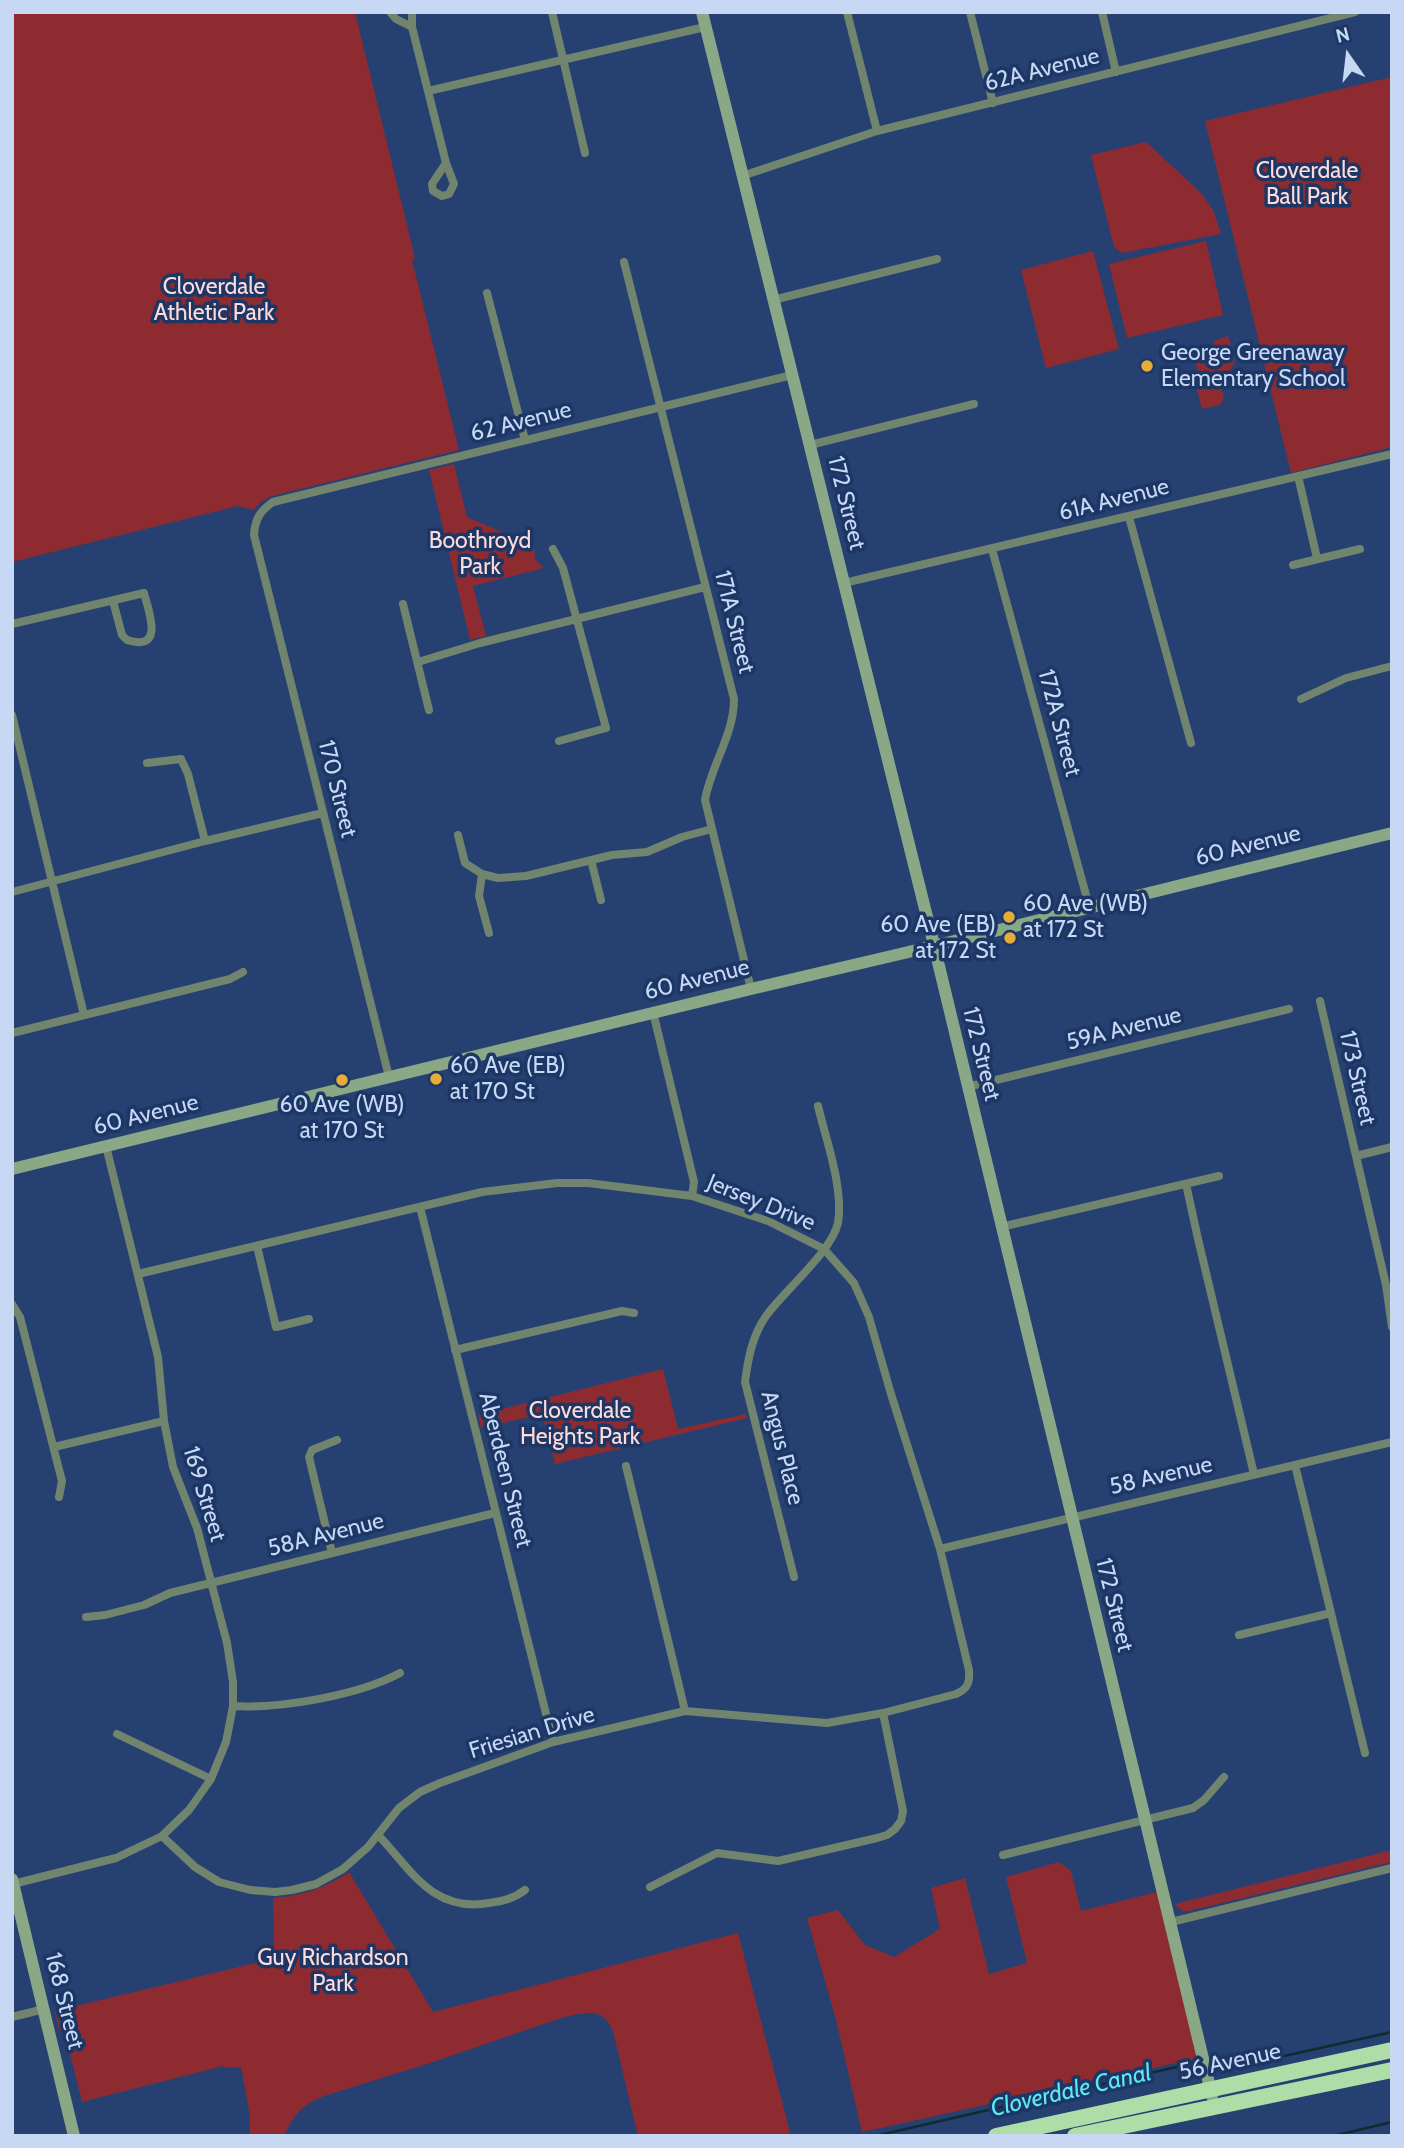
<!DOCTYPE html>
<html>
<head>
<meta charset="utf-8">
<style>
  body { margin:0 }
  #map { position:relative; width:1404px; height:2148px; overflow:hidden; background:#264171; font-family:Cabin,sans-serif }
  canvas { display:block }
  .frame { position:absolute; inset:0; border:14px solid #c7d8f5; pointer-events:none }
  .north { position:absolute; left:1313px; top:21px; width:70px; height:70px; -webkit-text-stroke:5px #1c3665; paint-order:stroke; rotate:346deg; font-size:19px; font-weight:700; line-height:28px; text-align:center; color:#c7d8f5 }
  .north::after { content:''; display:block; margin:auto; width:24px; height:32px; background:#c7d8f5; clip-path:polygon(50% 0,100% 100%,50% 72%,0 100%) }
</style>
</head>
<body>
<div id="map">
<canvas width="1404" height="2148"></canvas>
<div class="frame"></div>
<div class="north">N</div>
</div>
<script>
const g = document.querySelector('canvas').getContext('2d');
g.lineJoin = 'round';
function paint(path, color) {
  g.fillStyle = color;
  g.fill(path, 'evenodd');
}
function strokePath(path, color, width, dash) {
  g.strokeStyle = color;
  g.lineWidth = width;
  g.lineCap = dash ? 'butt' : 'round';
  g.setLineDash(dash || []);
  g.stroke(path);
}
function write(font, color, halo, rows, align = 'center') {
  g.font = font + ' Cabin,sans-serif';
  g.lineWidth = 7;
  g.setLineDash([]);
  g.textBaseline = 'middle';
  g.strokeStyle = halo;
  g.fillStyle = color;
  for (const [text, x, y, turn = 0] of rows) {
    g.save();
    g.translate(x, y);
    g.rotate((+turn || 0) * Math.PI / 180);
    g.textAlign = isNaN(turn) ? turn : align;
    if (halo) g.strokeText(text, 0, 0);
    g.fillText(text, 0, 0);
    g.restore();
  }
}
paint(new Path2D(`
  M 12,12 L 355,12 L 415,258 L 412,260 L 459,450 L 272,496 L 262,501 L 253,510 L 238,506 L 12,562 Z
  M 1392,77 L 1392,447 L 1291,473 L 1205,121 Z
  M 1146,142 L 1201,193 L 1213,210 L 1221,234 L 1122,253 L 1114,247 L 1091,155 Z
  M 1206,241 L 1223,315 L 1127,338 L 1109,264 Z
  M 1093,251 L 1119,349 L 1046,368 L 1021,270 Z
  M 1228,336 L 1235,362 L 1229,372 L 1231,380 L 1221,387 L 1224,398 L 1220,405 L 1202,409 L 1196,386 L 1200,381 L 1194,355 L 1211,351 L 1214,341 Z
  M 454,464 L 467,517 L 534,546 L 535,559 L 544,568 L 473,586 L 486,636 L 470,640 L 429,470 Z
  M 663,1369 L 678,1429 L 746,1414 L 747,1418 L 555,1464 L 542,1414 L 481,1428 L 478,1415 Z
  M 1392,1850 L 1392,1862 L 1189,1911 L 1182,1911 L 1175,1904 Z
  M 1059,1862 L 1071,1871 L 1081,1911 L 1157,1892 L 1195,2049 L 1196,2061 L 1185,2061 L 862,2132 L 836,2020 L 807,1918 L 838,1910 L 865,1945 L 894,1957 L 940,1929 L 931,1888 L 965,1878 L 989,1974 L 1027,1963 L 1006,1877 Z
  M 349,1872 L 433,2012 L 738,1933 L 791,2136 L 638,2136 L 613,2031 C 602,2006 586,2013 564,2017 L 430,2063 L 324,2096 C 303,2104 293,2115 284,2136 L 250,2136 L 250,2116 L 241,2067 L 228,2068 L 223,2066 L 82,2102 L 66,2037 L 59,2030 L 55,2011 L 268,1960 L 274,1948 L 273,1898 C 302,1896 325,1888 349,1872 Z`), '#8e2b31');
strokePath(new Path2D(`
  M 1223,2062 L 1271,2059 L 1392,2032
  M 875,2136 L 1185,2065
  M 1333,2136 L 1392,2122`), '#102c2e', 2.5);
strokePath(new Path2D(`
  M 390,12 L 396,19 L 412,27
  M 412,12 L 412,27 L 446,163 L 454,184 L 449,194 L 442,196 L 433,191 L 432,184 L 446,163
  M 552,12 L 585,153
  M 847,12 L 877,131
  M 970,12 L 993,103
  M 1102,12 L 1116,72
  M 428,91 L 705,27
  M 742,176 L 877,131 L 1355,12
  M 624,262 L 734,699 C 734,735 711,765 705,800 L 751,989
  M 487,293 L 525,440
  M 773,300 L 937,259
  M 810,445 L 974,404
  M 1298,476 L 1317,558
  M 1129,517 L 1191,743
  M 553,549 L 563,568 L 606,728 L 559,741
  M 992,549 L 1089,906
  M 1293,565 L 1360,549
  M 844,583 L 1392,454
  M 403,604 L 429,710
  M 12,624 L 144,593 C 149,612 165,652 127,640 L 122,635 L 113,601
  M 418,662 L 480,643 L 705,587
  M 1301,699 L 1346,678 L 1392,666
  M 12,715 L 84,1015
  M 147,763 L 181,759 L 188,774 L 205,841
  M 458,835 L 465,863 L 482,874 L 498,878 L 526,876 L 612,855 L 647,852 L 682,837 L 712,829
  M 591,860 L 601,900
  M 482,874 L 479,896 L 489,933
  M 12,892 L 205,841 L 323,813
  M 1320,1001 L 1386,1285 L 1392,1327
  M 653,1012 L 694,1182 L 692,1196
  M 12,1033 L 230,979 L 243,972
  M 389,1077 L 254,535 C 255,519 260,511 273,502 L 792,375
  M 967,1087 L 1289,1009
  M 1356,1156 L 1392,1147
  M 1186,1184 L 1198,1239 L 1254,1474
  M 420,1207 L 553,1742
  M 1001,1227 L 1219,1176
  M 257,1246 L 276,1327 L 309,1319
  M 138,1274 L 482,1192 L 557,1183 L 588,1183 L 692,1196 L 768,1221 L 824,1249 L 854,1283 L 869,1317 L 891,1394 L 940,1549 L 969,1670 C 970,1682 968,1689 956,1694 L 883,1713 L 827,1723 L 685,1711 L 553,1742 L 440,1783 L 420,1792 L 399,1808 L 368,1847 L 343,1869 L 316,1884 L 292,1890 L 275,1892 L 250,1890 L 219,1882 L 195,1867 L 162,1836
  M 12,1304 L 20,1317 L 62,1481 L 59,1497
  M 455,1350 L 622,1311 L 634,1313
  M 54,1447 L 164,1421
  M 1295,1465 L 1365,1753
  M 626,1466 L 685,1711
  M 940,1549 L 1392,1442
  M 332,1553 L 309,1457 L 312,1450 L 337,1440
  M 794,1577 L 745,1382 C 748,1359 752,1336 766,1316 C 784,1291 832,1251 838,1223 C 844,1189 826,1140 818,1106
  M 86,1617 L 105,1615 L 144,1605 L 170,1593 L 495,1513
  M 1239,1635 L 1331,1613
  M 233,1706 C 281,1709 359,1695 400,1673
  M 117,1734 L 211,1779
  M 378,1835 C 411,1869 432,1913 489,1903 C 503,1901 513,1899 525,1890
  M 1003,1855 L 1193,1808 L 1204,1800 L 1224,1777
  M 13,1884 L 116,1858 L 162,1836 L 189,1810 L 211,1779 L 226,1742 L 233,1706 L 233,1682 L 227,1643 L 197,1528 L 173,1467 L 164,1421 L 158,1357 L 106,1146
  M 650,1887 L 717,1853 L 778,1861 L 877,1838 L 887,1835 L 895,1829 L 901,1821 L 903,1811 L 883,1713
  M 1171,1922 L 1392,1868
  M 12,2017 L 44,2009`), '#71846e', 8);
strokePath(new Path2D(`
  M 702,12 L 931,933 L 1212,2096
  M 12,1169 L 751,989 L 934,946 L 1392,833
  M 12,1879 L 74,2136`), '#8aa885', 12);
strokePath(new Path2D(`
  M 996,2136 L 1392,2050
  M 1075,2136 L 1392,2070`), '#aedda7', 16);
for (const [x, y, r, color] of [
  [1147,366,7,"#e6ad36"],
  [1009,917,7,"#e6ad36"],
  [1010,938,7,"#e6ad36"],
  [436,1079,7,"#e6ad36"],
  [342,1080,7,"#e6ad36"]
]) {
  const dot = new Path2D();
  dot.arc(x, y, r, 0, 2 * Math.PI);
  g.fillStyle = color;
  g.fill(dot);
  strokePath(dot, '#1c3665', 2.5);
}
write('23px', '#c7d8f5', '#1c3665', [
  ["62A Avenue",1042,70,-14],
  ["62 Avenue",521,422,-14],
  ["61A Avenue",1114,500,-14],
  ["172 Street",846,503,76],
  ["171A Street",734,622,76],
  ["172A Street",1059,723,75],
  ["170 Street",337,789,76],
  ["60 Avenue",1248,846,-14],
  ["60 Avenue",697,980,-14],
  ["59A Avenue",1124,1029,-14],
  ["172 Street",981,1054,76],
  ["173 Street",1357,1078,77],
  ["60 Avenue",146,1115,-14],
  ["Jersey Drive",761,1203,22],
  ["Angus Place",782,1448,76],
  ["Aberdeen Street",505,1470,76],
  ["58 Avenue",1161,1476,-13],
  ["169 Street",204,1494,73],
  ["58A Avenue",326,1535,-14],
  ["172 Street",1114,1605,76],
  ["Friesian Drive",532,1733,-17],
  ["168 Street",64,2001,76],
  ["56 Avenue",1230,2062,-12]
]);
write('23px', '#fedad8', '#1c3665', [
  ["Cloverdale",1307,171],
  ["Ball Park",1307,197],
  ["Cloverdale",214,287],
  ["Athletic Park",214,313],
  ["Boothroyd",480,541],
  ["Park",480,567],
  ["Cloverdale",580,1411],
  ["Heights Park",580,1437],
  ["Guy Richardson",333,1958],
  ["Park",333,1984]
]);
write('23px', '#c7d8f5', '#1c3665', [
  ["George Greenaway",1161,353],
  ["Elementary School",1161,379],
  ["60 Ave (WB)",1023,904],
  ["at 172 St",1023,930],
  ["60 Ave (EB)",996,925,"right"],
  ["at 172 St",996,951,"right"],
  ["60 Ave (EB)",450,1066],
  ["at 170 St",450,1092],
  ["60 Ave (WB)",342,1105,"center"],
  ["at 170 St",342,1131,"center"]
], 'left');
write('italic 24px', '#5de9f2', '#1c3665', [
  ["Cloverdale Canal",1071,2091,-13]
]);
</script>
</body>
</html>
